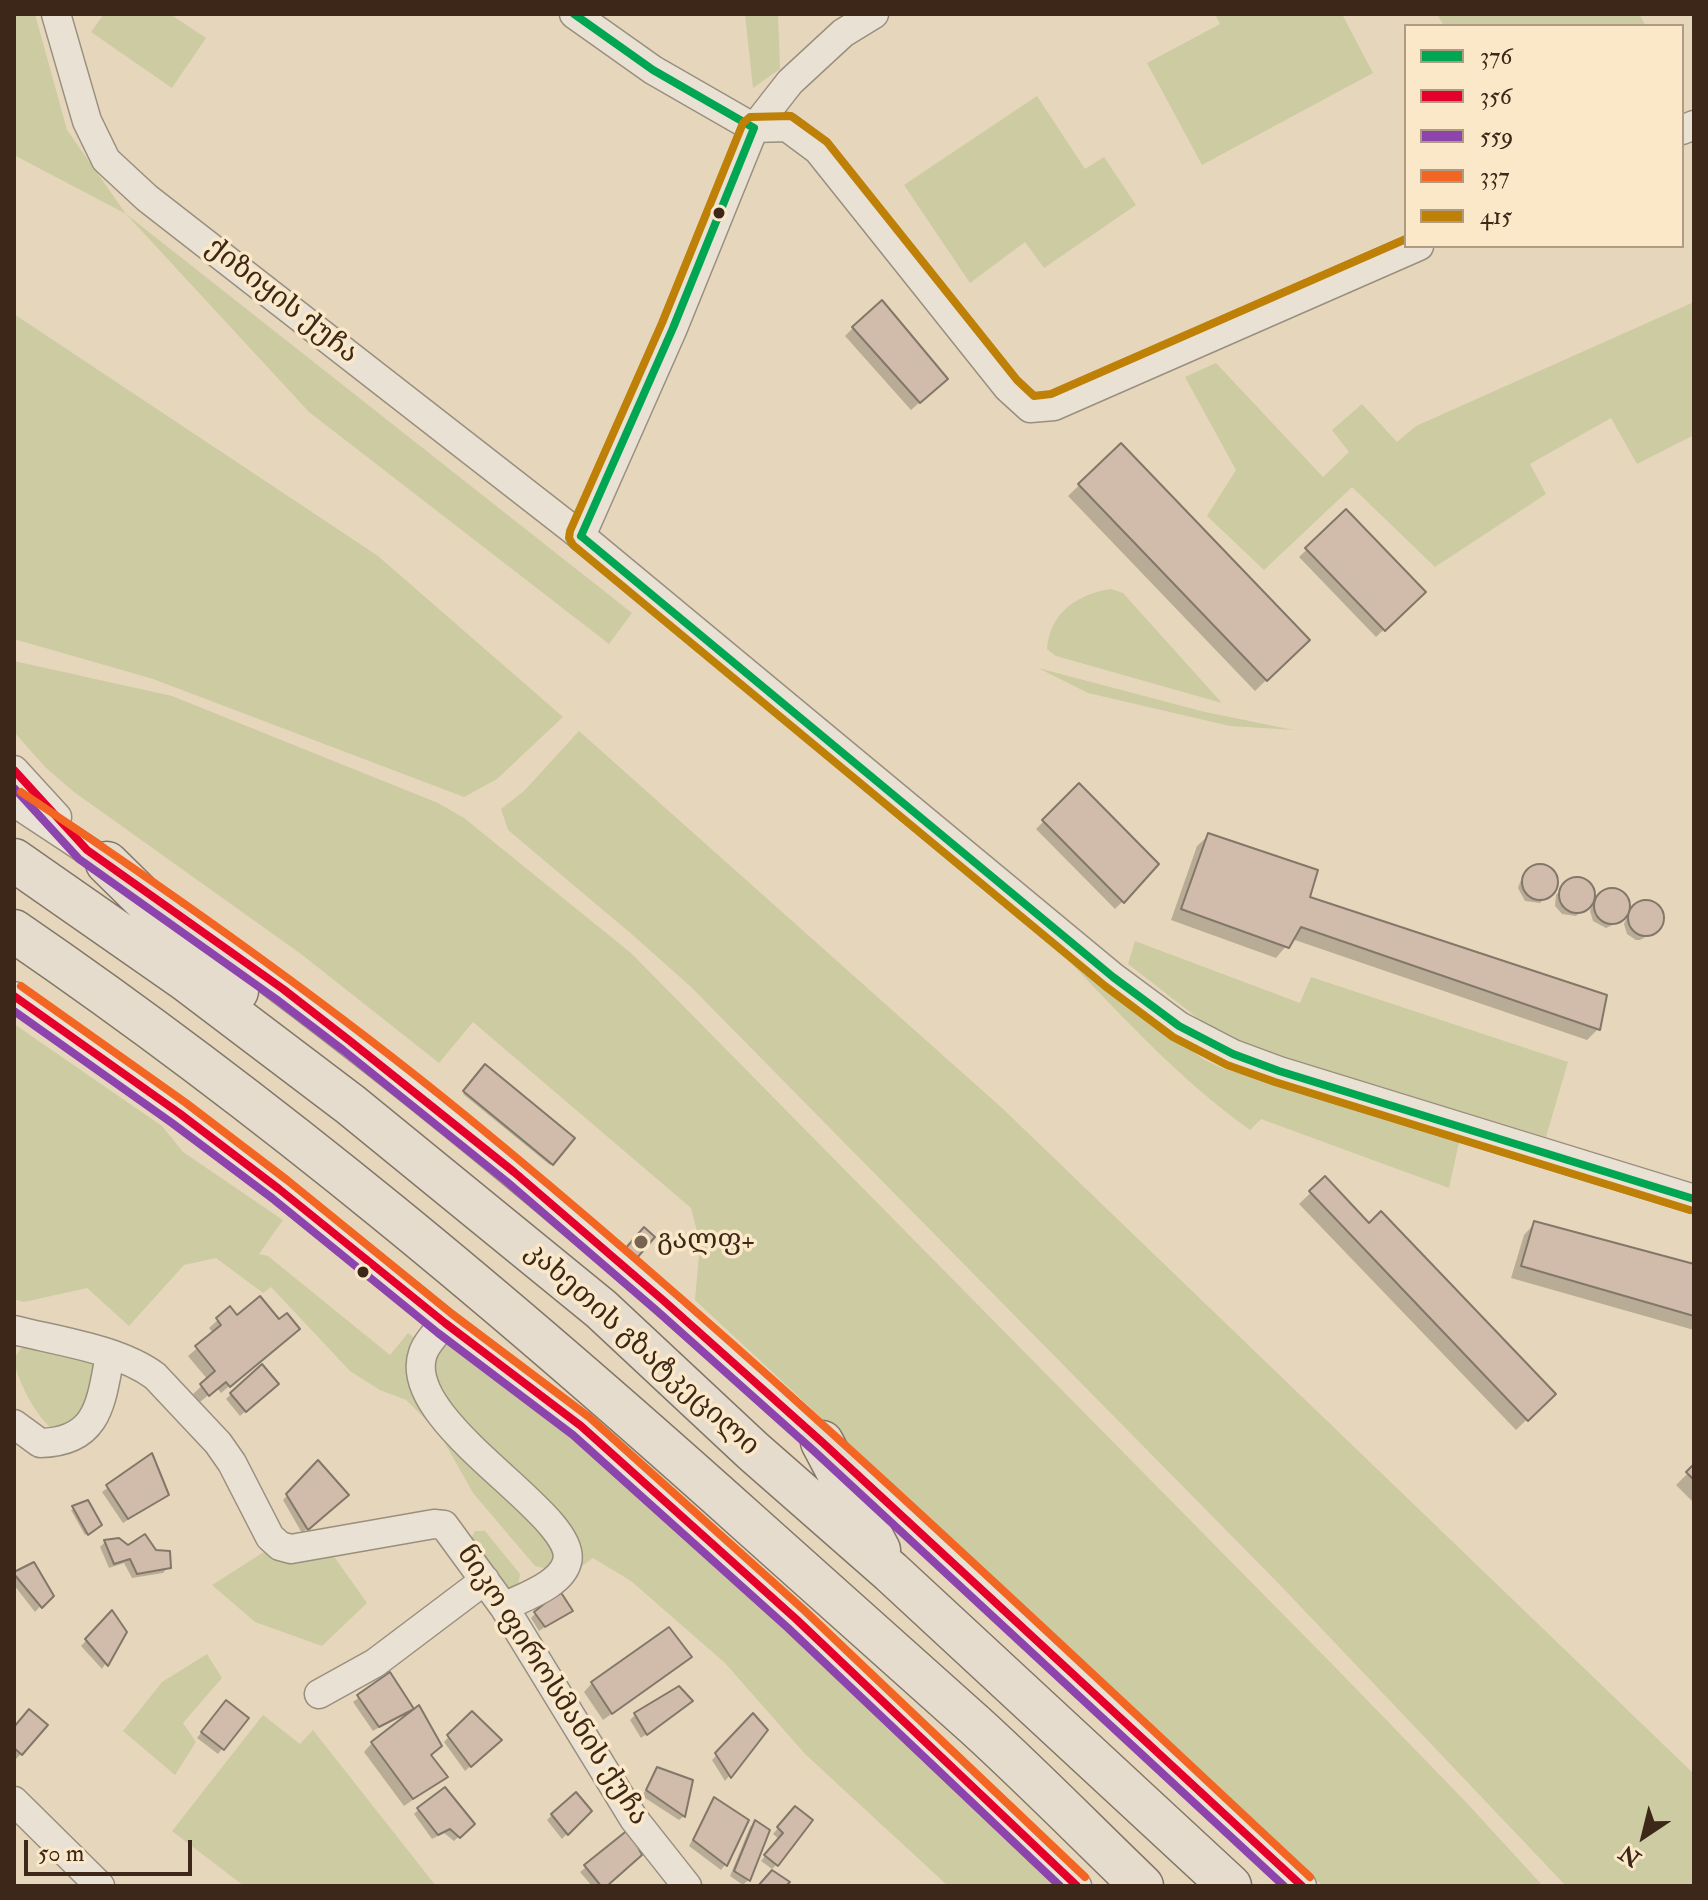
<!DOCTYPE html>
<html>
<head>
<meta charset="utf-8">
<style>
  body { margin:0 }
  #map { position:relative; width:1708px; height:1900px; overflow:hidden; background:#e6d7bc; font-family:"IM FELL Double Pica",serif }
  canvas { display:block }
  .frame { position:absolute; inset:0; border:16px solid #3c2718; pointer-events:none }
  .legend { position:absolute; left:1404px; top:24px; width:280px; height:224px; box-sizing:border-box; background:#fae8c8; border:2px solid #ae9b82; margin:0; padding:10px 14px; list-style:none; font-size:24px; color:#3c2718 }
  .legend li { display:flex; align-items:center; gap:16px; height:40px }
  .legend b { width:40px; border:2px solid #ae9b82 }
  .north { position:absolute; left:1604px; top:1796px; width:80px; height:80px; -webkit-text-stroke:6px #fae8c8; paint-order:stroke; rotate:215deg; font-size:22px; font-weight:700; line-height:32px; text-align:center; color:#3c2718 }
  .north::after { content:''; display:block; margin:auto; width:28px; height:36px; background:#3c2718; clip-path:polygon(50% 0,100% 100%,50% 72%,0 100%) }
  .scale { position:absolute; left:24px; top:1840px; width:168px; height:36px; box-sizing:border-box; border:4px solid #3c2718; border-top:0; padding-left:10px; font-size:24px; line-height:28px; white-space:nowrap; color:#3c2718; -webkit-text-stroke:6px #fae8c8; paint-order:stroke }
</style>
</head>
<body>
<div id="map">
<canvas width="1708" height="1900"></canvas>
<div class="frame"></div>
<ul class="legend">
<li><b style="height:10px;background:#00a651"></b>376</li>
<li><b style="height:10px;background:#e4002b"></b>356</li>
<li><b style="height:10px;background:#8e44ad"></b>559</li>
<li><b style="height:10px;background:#f26522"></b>337</li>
<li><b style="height:10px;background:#bf8007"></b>415</li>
</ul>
<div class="north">N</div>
<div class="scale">50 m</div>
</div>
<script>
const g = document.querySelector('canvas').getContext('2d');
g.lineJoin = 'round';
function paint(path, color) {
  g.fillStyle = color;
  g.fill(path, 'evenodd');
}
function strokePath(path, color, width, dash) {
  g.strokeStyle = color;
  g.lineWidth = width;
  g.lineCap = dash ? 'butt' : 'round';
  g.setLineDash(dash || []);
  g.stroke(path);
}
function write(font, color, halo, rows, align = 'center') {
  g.font = font + ' "IM FELL Double Pica","Noto Serif Georgian",serif';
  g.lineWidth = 7;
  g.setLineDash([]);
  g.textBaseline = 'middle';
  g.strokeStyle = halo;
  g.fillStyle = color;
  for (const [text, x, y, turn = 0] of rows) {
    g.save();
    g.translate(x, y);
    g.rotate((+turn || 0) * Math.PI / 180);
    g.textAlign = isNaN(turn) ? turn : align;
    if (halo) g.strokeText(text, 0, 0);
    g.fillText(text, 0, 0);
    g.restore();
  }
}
paint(new Path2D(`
  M 14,14 L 35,14 L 67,130 L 126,214 L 632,613 L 609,644 L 309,412 L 126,214 L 14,155 Z
  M 104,14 L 170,14 L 206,38 L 172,88 L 91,32 Z
  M 745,14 L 778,14 L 780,69 L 753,88 Z
  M 1215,14 L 1342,14 L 1373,73 L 1202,165 L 1147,63 L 1220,24 Z
  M 1437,14 L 1639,14 L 1646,26 L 1444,26 Z
  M 1037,96 L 1085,169 L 1104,157 L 1136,205 L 1044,268 L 1025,242 L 970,283 L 904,185 Z
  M 1694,302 L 1694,435 L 1637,464 L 1611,418 L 1530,464 L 1546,494 L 1435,567 L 1352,487 L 1264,570 L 1207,516 L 1236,470 L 1185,377 L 1216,363 L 1323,477 L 1349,452 L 1332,430 L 1362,404 L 1397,442 L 1416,426 Z
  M 14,314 L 378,556 L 563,717 L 497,779 L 464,797 L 153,679 L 14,639 Z
  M 1111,589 L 1123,593 L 1222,703 L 1056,656 L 1047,649 C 1050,612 1078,594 1111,589 Z
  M 14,661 L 172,696 L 438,803 L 464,818 L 631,953 L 1335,1667 L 1464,1800 L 1543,1886 L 1323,1886 L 695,1300 L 700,1243 L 691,1208 L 473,1022 L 439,1063 L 301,954 L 74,792 L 45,767 L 14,732 Z
  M 1038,668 L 1205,712 L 1294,730 L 1230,726 L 1088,693 Z
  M 579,731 L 1002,1108 L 1694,1774 L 1694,1886 L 1566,1886 L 1280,1585 L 691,987 L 635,937 L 508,830 L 501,809 L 524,791 Z
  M 1135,941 L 1300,1003 L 1311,977 L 1568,1062 L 1546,1137 L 1242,1044 L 1204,1023 L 1128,964 Z
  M 1071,963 L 1203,1059 L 1224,1069 L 1460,1138 L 1449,1188 L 1261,1119 L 1250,1130 C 1183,1082 1127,1022 1071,963 Z
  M 14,1024 L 162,1126 L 183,1152 L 283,1220 L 259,1254 L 268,1256 L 390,1355 L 408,1333 L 418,1340 L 414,1358 L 556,1540 L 553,1565 L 544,1568 L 535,1566 L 473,1493 L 438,1431 L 406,1400 L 380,1390 L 350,1371 L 271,1287 L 263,1293 L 216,1258 L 184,1265 L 129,1326 L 87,1288 L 24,1302 L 14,1299 Z
  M 449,1331 L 602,1459 L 786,1623 L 1063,1886 L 948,1886 L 805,1754 L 725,1663 L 631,1581 L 593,1558 L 578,1569 L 464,1426 L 437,1377 L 431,1358 Z
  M 25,1343 L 81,1356 L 93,1364 L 97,1376 L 83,1409 L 62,1428 L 51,1428 C 36,1416 15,1377 14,1358 Z
  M 475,1531 L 485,1531 L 520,1574 L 518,1586 L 511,1588 L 504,1585 L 470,1540 Z
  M 328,1548 L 367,1603 L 322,1646 L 255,1622 L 212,1585 L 267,1550 Z
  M 207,1654 L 222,1678 L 183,1723 L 196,1742 L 175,1775 L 123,1731 L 162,1682 Z
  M 263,1715 L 300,1744 L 313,1730 L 436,1886 L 244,1886 L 172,1831 Z`), '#cdcba2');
paint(new Path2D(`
  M 853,328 L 937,387 L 911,410 L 845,336 Z
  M 1121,445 L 1307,640 L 1255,691 L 1068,496 Z
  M 1346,512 L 1423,592 L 1376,637 L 1299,557 Z
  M 1079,786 L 1123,901 L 1115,909 L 1036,829 Z
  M 1209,835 L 1308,898 L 1598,1029 L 1587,1040 L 1292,939 L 1276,958 L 1171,920 L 1197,846 Z
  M 1538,866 L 1548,868 L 1554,876 L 1553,890 L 1540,903 L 1525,901 L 1518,888 L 1522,877 Z
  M 1574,879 L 1585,881 L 1592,894 L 1590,904 L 1576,916 L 1562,914 L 1555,906 L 1556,895 L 1565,884 Z
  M 1609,890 L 1623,896 L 1627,910 L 1615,924 L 1606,928 L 1593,921 L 1590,911 L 1594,901 Z
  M 1644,902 L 1658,908 L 1662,917 L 1659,927 L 1654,932 L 1640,940 L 1636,940 L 1627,934 L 1624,924 L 1628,914 Z
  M 486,1066 L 572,1138 L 550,1165 L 463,1094 Z
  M 1325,1179 L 1369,1225 L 1553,1394 L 1516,1430 L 1299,1204 Z
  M 1535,1223 L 1694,1266 L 1694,1330 L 1511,1278 L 1524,1235 Z
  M 230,1309 L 237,1318 L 289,1337 L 221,1393 L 217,1388 L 200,1402 L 193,1394 L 208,1380 L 188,1356 L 214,1334 L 209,1328 Z
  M 271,1389 L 240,1416 L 226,1399 L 231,1394 Z
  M 151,1456 L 167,1495 L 123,1523 L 102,1492 Z
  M 318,1463 L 341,1500 L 302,1533 L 283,1500 Z
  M 1694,1467 L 1694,1503 L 1676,1485 Z
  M 87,1503 L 98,1526 L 85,1535 L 71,1510 Z
  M 119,1540 L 128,1548 L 168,1567 L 163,1573 L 132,1578 L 124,1563 L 109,1568 L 100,1547 L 105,1542 Z
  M 14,1574 L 51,1595 L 35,1612 L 14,1585 Z
  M 570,1610 L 539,1631 L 531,1618 L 536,1613 Z
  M 112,1613 L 125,1632 L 102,1669 L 81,1646 Z
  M 690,1657 L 603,1720 L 584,1692 L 592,1683 Z
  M 390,1675 L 411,1708 L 373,1731 L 353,1702 Z
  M 685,1706 L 641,1738 L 630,1720 L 635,1715 Z
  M 221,1707 L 246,1718 L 218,1754 L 197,1738 Z
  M 472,1713 L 494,1745 L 465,1771 L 444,1742 Z
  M 753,1716 L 766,1730 L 725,1781 L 712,1760 Z
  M 45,1726 L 21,1754 L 16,1759 L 14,1757 L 14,1729 Z
  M 372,1743 L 429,1756 L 446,1777 L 404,1806 L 364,1752 Z
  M 657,1770 L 684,1816 L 679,1820 L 642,1796 Z
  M 714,1799 L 725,1865 L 721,1870 L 689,1846 Z
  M 419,1809 L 472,1824 L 454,1841 L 444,1833 L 432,1839 L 414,1814 Z
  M 589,1811 L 562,1839 L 547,1820 L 552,1815 Z
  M 790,1814 L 777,1864 L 772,1869 L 761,1861 L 779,1839 L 773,1834 Z
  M 755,1822 L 748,1880 L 743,1885 L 730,1876 L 750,1827 Z
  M 629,1832 L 605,1886 L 592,1886 L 580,1872 Z`), '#0003');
const building = new Path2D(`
  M 882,300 L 948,379 L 920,403 L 852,327 Z
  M 1121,443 L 1310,640 L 1267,681 L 1078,484 Z
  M 1346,509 L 1426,592 L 1385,631 L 1305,548 Z
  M 1079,783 L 1159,864 L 1124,903 L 1042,820 Z
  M 1208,833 L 1318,870 L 1310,897 L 1607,995 L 1600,1030 L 1301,927 L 1289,948 L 1181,909 Z
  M1522 882a18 18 0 1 1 36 0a18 18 0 1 1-36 0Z
  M1559 895a18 18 0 1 1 36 0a18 18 0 1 1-36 0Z
  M1594 906a18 18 0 1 1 36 0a18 18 0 1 1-36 0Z
  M1628 918a18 18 0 1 1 36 0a18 18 0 1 1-36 0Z
  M 485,1064 L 575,1138 L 553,1165 L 463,1091 Z
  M 1325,1176 L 1369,1223 L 1381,1211 L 1556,1394 L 1528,1421 L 1309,1191 Z
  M 1534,1221 L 1694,1264 L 1694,1316 L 1521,1266 Z
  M 644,1227 L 655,1237 L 636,1259 L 625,1249 Z
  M 260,1296 L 279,1319 L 287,1313 L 300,1329 L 230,1387 L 226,1382 L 209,1396 L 200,1384 L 215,1371 L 195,1346 L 221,1325 L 216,1318 L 230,1306 L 237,1315 Z
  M 262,1364 L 279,1384 L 246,1412 L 230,1393 Z
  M 152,1453 L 169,1495 L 128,1519 L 106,1485 Z
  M 318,1460 L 349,1495 L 308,1530 L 286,1494 Z
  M 1694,1464 L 1694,1480 L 1686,1472 Z
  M 88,1500 L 102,1525 L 88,1535 L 72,1506 Z
  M 145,1534 L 156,1550 L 170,1551 L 171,1568 L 137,1574 L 130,1559 L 114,1564 L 104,1540 L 119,1538 L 128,1545 Z
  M 34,1562 L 54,1596 L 42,1608 L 14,1574 L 14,1572 Z
  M 560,1591 L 573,1611 L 545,1627 L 534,1612 Z
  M 112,1610 L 127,1632 L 108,1666 L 85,1639 Z
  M 669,1627 L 692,1657 L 612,1714 L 591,1682 Z
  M 390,1672 L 414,1709 L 379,1727 L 357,1695 Z
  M 679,1686 L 693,1701 L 647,1735 L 634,1713 Z
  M 226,1700 L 249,1718 L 224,1750 L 201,1732 Z
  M 419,1705 L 442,1746 L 431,1755 L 448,1777 L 413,1799 L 371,1742 Z
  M 29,1709 L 48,1725 L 22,1755 L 14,1748 L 14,1727 Z
  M 472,1711 L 502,1740 L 471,1767 L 447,1735 Z
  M 753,1713 L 768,1730 L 731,1778 L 715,1753 Z
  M 657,1767 L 693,1780 L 685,1817 L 646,1790 Z
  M 445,1787 L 475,1824 L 460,1838 L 450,1829 L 438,1835 L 417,1808 Z
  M 576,1792 L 592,1811 L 568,1835 L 551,1814 Z
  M 714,1797 L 749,1820 L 727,1866 L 693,1840 Z
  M 795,1806 L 813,1820 L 778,1866 L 764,1855 L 783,1833 L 777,1827 Z
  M 755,1820 L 770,1830 L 750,1881 L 734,1871 Z
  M 629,1829 L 642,1855 L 607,1886 L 601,1886 L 584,1865 Z
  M 772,1870 L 790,1882 L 786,1886 L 758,1886 Z`);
paint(building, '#d1bcab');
strokePath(building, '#827768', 2);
const minor = new Path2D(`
  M 56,14 L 87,121 L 106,160 L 147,198 L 581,536 L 1113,977 L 1179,1026 L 1233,1054 L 1279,1071 L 1694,1199
  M 574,14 L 653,70 L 754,128
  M 754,128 L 787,127 L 818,150 L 1008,388 L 1030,408 L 1054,406 L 1419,246
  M 1682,130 L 1694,125
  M 581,536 L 673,328 L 754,128 L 790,82 L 843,33 L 874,14
  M 14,770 L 57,817
  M 14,802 L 120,872
  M 186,920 C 587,1207 941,1552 1302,1886
  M 14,996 L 179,1113 L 279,1189 L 445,1323 L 581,1426 L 796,1619 L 1077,1886
  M 445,1323 C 437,1332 427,1342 423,1353 C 398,1423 581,1515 567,1562 C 561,1585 523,1597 504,1607
  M 14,1330 C 57,1341 119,1349 155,1376 L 218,1443 L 232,1463 L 270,1537 L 280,1546 L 291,1549 L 434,1524 L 444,1525 L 504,1607 L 634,1819 L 687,1886
  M 14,1424 L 40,1443 C 99,1442 101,1402 110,1355
  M 319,1694 L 375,1663 L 485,1580
  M 14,1801 L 100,1886`);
const highway = new Path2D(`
  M 14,860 L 186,980 L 351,1105 L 601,1309 L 753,1451 L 891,1572 L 1230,1886
  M 107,863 L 237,991
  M 14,931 C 274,1109 515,1313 749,1523 C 824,1591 901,1658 976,1726 C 1033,1778 1087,1833 1142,1886
  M 822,1442 L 879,1550`);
strokePath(minor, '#9a8f7e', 31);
strokePath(highway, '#827768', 45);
strokePath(minor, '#e9e1d4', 28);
strokePath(highway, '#e5dccd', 42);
strokePath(new Path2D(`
  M 574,14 L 653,70 L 754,128
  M 581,536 L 1113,977 L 1179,1026 L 1233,1054 L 1279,1071 L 1694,1199
  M 581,536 L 673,328 L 754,128`), '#00a651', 8);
strokePath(new Path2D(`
  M 14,770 L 87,850 L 283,989 L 350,1041 L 514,1172 L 664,1301 L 822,1442 L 1302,1886
  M 14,996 L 179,1113 L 279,1189 L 445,1323 L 581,1426 L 796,1619 L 1077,1886`), '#e4002b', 8);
strokePath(new Path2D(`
  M 14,788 L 79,859 L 276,999 L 343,1050 L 506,1181 L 656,1310 L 814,1451 L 1284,1886
  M 14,1011 L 172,1123 L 272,1198 L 438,1333 L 573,1435 L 788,1628 L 1060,1886`), '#8e44ad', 8);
strokePath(new Path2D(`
  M 21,792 C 174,894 324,1000 466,1116 C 759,1356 1033,1619 1310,1877
  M 21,986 L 186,1103 L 287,1180 L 452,1314 L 589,1417 L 804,1610 L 1085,1877`), '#f26522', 8);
strokePath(new Path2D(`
  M 1406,239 L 1051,394 L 1034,396 L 1017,380 L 827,142 L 791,116 L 750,117 L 743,123 L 662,323 L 570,531 L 569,538 L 573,545 L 1105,986 L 1173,1037 L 1227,1065 L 1275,1082 L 1690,1210`), '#bf8007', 8);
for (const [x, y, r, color] of [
  [719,213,7,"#3c2718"],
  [641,1242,8,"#786551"],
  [363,1272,7,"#3c2718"]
]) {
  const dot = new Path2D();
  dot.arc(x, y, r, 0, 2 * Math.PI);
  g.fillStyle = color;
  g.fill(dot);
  strokePath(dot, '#fae8c8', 3);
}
write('28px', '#3c2718', '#fae8c8', [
  ["ქიზიყის ქუჩა",281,302,38],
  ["კახეთის გზატკეცილი",641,1350,42],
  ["ნიკო ფიროსმანის ქუჩა",551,1686,57]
]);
write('28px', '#3c2718', '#fae8c8', [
  ["გალფ+",657,1242]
], 'left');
</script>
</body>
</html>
